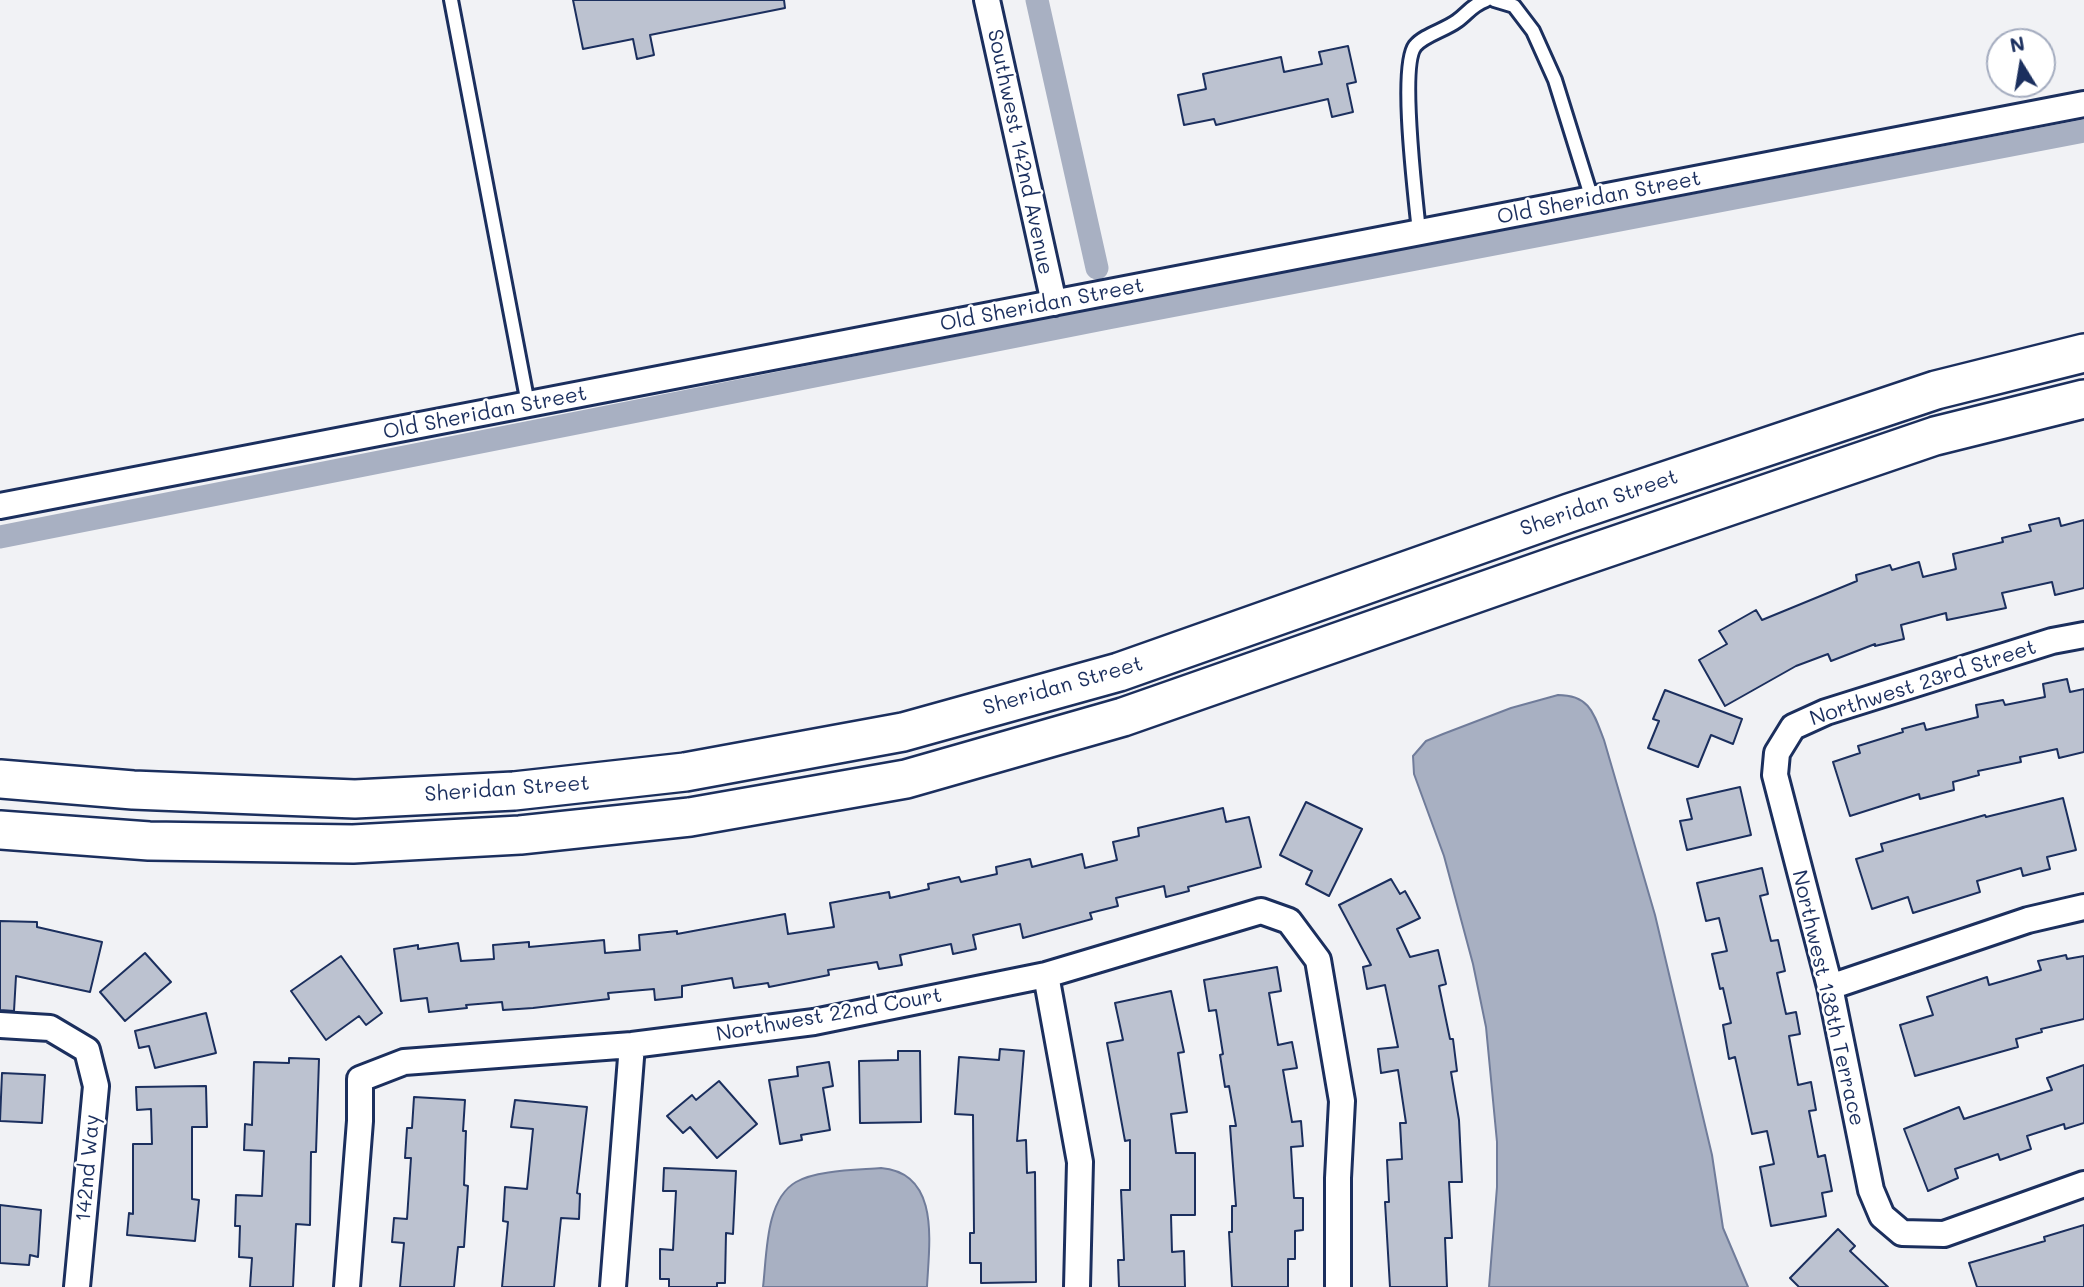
<!DOCTYPE html>
<html>
<head>
<meta charset="utf-8">
<style>
  body { margin:0 }
  #map { position:relative; width:2084px; height:1287px; overflow:hidden; background:#f1f2f5; font-family:Mali,sans-serif }
  canvas { display:block }
  .north { position:absolute; left:1986px; top:28px; width:70px; height:70px; box-sizing:border-box; background:#fff; border:2px solid #a4acbf; border-radius:50%; rotate:349deg; font-size:19px; font-weight:700; line-height:28px; text-align:center; color:#1b2f5e }
  .north::after { content:''; display:block; margin:auto; width:24px; height:32px; background:#1b2f5e; clip-path:polygon(50% 0,100% 100%,50% 72%,0 100%) }
</style>
</head>
<body>
<div id="map">
<canvas width="2084" height="1287"></canvas>
<div class="north">N</div>
</div>
<script>
const g = document.querySelector('canvas').getContext('2d');
g.lineJoin = 'round';
function paint(path, color) {
  g.fillStyle = color;
  g.fill(path, 'evenodd');
}
function strokePath(path, color, width, dash) {
  g.strokeStyle = color;
  g.lineWidth = width;
  g.lineCap = dash ? 'butt' : 'round';
  g.setLineDash(dash || []);
  g.stroke(path);
}
function write(font, color, halo, rows, align = 'center') {
  g.font = font + ' Mali,sans-serif';
  g.lineWidth = 5;
  g.setLineDash([]);
  g.textBaseline = 'middle';
  g.strokeStyle = halo;
  g.fillStyle = color;
  for (const [text, x, y, turn = 0] of rows) {
    g.save();
    g.translate(x, y);
    g.rotate((+turn || 0) * Math.PI / 180);
    g.textAlign = isNaN(turn) ? turn : align;
    if (halo) g.strokeText(text, 0, 0);
    g.fillText(text, 0, 0);
    g.restore();
  }
}
const water = new Path2D(`
  M 1558,695 C 1590,695 1594,714 1604,740 L 1655,915 L 1712,1155 L 1723,1228 L 1748,1287 L 1489,1287 L 1497,1187 L 1497,1142 L 1486,1027 L 1473,964 L 1444,856 L 1414,774 L 1413,756 L 1426,741 L 1443,734 L 1511,708 Z
  M 881,1168 C 941,1173 929,1244 927,1287 L 763,1287 C 767,1255 765,1200 796,1182 C 816,1170 858,1170 881,1168 Z`);
paint(water, '#a8b0c2');
strokePath(water, '#707c9a', 2);
strokePath(new Path2D(`
  M 1037,0 L 1097,268
  M 0,537 L 1108,318 L 2084,131`), '#a8b0c2', 23);
const building = new Path2D(`
  M 573,0 L 784,0 L 785,8 L 650,35 L 654,55 L 637,59 L 633,39 L 583,49 Z
  M 1348,46 L 1356,82 L 1347,84 L 1353,112 L 1332,117 L 1328,99 L 1216,125 L 1214,119 L 1184,125 L 1178,95 L 1206,89 L 1203,74 L 1281,57 L 1284,72 L 1322,64 L 1319,52 Z
  M 2059,518 L 2061,526 L 2084,520 L 2084,588 L 2055,595 L 2052,582 L 2002,593 L 2006,608 L 1947,620 L 1946,613 L 1901,625 L 1904,639 L 1875,646 L 1875,644 L 1831,661 L 1828,654 L 1796,666 L 1725,706 L 1699,660 L 1727,644 L 1719,631 L 1756,610 L 1762,620 L 1857,581 L 1856,575 L 1890,565 L 1892,570 L 1919,562 L 1923,577 L 1956,569 L 1953,554 L 2003,542 L 2002,538 L 2031,531 L 2029,525 Z
  M 2067,679 L 2070,692 L 2084,689 L 2084,752 L 2059,758 L 2057,749 L 2020,757 L 2021,762 L 1978,771 L 1979,775 L 1953,782 L 1954,790 L 1920,799 L 1919,794 L 1850,816 L 1833,762 L 1860,753 L 1858,746 L 1903,732 L 1902,729 L 1924,723 L 1926,730 L 1978,717 L 1976,705 L 2003,700 L 2005,705 L 2045,697 L 2043,684 Z
  M 1665,690 L 1742,719 L 1733,744 L 1711,735 L 1698,767 L 1648,748 L 1659,721 L 1653,719 Z
  M 1740,787 L 1751,835 L 1687,850 L 1680,821 L 1692,819 L 1687,799 Z
  M 2063,798 L 2076,850 L 2047,857 L 2050,869 L 2023,876 L 2021,868 L 1977,881 L 1980,892 L 1913,913 L 1908,897 L 1872,909 L 1856,859 L 1883,851 L 1881,844 L 1985,815 L 1986,817 Z
  M 1306,802 L 1362,829 L 1329,896 L 1306,884 L 1312,871 L 1280,855 Z
  M 1223,808 L 1226,822 L 1249,817 L 1261,867 L 1188,887 L 1189,891 L 1166,897 L 1164,886 L 1116,898 L 1118,906 L 1090,913 L 1092,919 L 1023,938 L 1020,924 L 973,935 L 976,949 L 953,954 L 951,944 L 900,955 L 902,965 L 879,969 L 877,962 L 828,970 L 829,975 L 769,987 L 768,983 L 734,988 L 732,978 L 682,986 L 682,997 L 655,1000 L 654,989 L 608,993 L 609,999 L 533,1008 L 503,1010 L 502,1002 L 466,1005 L 467,1008 L 429,1012 L 427,998 L 401,1001 L 394,949 L 418,945 L 418,949 L 458,943 L 461,961 L 494,959 L 493,945 L 529,942 L 529,947 L 604,940 L 605,953 L 640,950 L 639,935 L 677,931 L 677,934 L 785,914 L 788,934 L 834,927 L 830,903 L 889,892 L 890,898 L 929,889 L 928,884 L 959,877 L 961,882 L 997,874 L 996,867 L 1030,859 L 1032,867 L 1082,854 L 1085,868 L 1117,860 L 1113,842 L 1139,836 L 1138,828 Z
  M 1762,868 L 1768,894 L 1760,896 L 1771,941 L 1778,940 L 1785,971 L 1777,973 L 1786,1014 L 1796,1012 L 1800,1034 L 1789,1036 L 1798,1085 L 1811,1082 L 1816,1110 L 1809,1111 L 1818,1157 L 1825,1155 L 1832,1191 L 1822,1193 L 1826,1216 L 1771,1226 L 1760,1167 L 1774,1164 L 1767,1131 L 1752,1134 L 1735,1057 L 1729,1059 L 1723,1025 L 1731,1023 L 1723,988 L 1720,989 L 1712,954 L 1727,951 L 1719,918 L 1706,921 L 1697,883 Z
  M 1391,879 L 1400,894 L 1405,891 L 1420,918 L 1397,929 L 1410,957 L 1438,950 L 1446,984 L 1439,986 L 1450,1039 L 1453,1039 L 1457,1071 L 1451,1072 L 1459,1120 L 1462,1182 L 1449,1182 L 1452,1238 L 1445,1238 L 1447,1287 L 1390,1287 L 1385,1202 L 1389,1202 L 1387,1160 L 1402,1159 L 1400,1123 L 1406,1123 L 1398,1070 L 1381,1073 L 1378,1049 L 1398,1047 L 1385,985 L 1367,989 L 1363,967 L 1371,965 L 1339,905 Z
  M 0,921 L 37,922 L 37,927 L 102,942 L 90,992 L 16,976 L 14,1011 L 0,1010 Z
  M 145,953 L 171,982 L 125,1021 L 100,992 Z
  M 2066,955 L 2067,959 L 2084,956 L 2084,1019 L 2041,1029 L 2042,1032 L 2016,1039 L 2018,1047 L 1915,1076 L 1900,1025 L 1933,1015 L 1927,997 L 1987,977 L 1989,985 L 2041,970 L 2038,961 Z
  M 341,956 L 382,1013 L 366,1025 L 359,1016 L 326,1040 L 291,991 Z
  M 1277,967 L 1281,991 L 1269,993 L 1278,1045 L 1292,1042 L 1297,1068 L 1283,1070 L 1292,1122 L 1301,1121 L 1303,1146 L 1291,1147 L 1294,1198 L 1303,1198 L 1303,1230 L 1295,1231 L 1295,1259 L 1288,1259 L 1288,1287 L 1232,1287 L 1229,1232 L 1232,1232 L 1232,1206 L 1236,1206 L 1230,1126 L 1236,1126 L 1229,1086 L 1225,1087 L 1220,1055 L 1223,1054 L 1216,1010 L 1209,1011 L 1204,980 Z
  M 1171,991 L 1184,1052 L 1178,1053 L 1187,1112 L 1171,1114 L 1176,1153 L 1195,1153 L 1195,1215 L 1171,1215 L 1172,1252 L 1184,1251 L 1185,1287 L 1119,1287 L 1118,1260 L 1124,1260 L 1121,1190 L 1130,1190 L 1130,1140 L 1125,1141 L 1107,1043 L 1123,1040 L 1115,1003 Z
  M 206,1013 L 216,1053 L 155,1068 L 149,1046 L 139,1048 L 135,1031 Z
  M 1000,1049 L 1024,1051 L 1017,1141 L 1026,1140 L 1027,1173 L 1035,1172 L 1036,1282 L 981,1283 L 981,1263 L 970,1263 L 970,1233 L 974,1233 L 973,1115 L 955,1114 L 959,1057 L 999,1060 Z
  M 898,1051 L 920,1051 L 921,1122 L 860,1123 L 859,1061 L 898,1060 Z
  M 289,1058 L 319,1059 L 316,1152 L 311,1152 L 310,1225 L 296,1224 L 293,1287 L 250,1287 L 252,1258 L 239,1257 L 240,1226 L 235,1226 L 236,1195 L 262,1196 L 264,1151 L 244,1150 L 245,1124 L 252,1125 L 254,1062 L 289,1063 Z
  M 829,1062 L 833,1086 L 823,1088 L 830,1130 L 801,1135 L 802,1140 L 780,1144 L 769,1080 L 798,1076 L 797,1067 Z
  M 2084,1065 L 2084,1123 L 2065,1129 L 2064,1124 L 2027,1136 L 2031,1149 L 2000,1160 L 1998,1154 L 1955,1169 L 1958,1178 L 1928,1191 L 1904,1129 L 1959,1107 L 1964,1119 L 2052,1090 L 2047,1078 Z
  M 2,1073 L 45,1075 L 42,1123 L 0,1121 Z
  M 719,1081 L 757,1124 L 717,1158 L 690,1127 L 683,1133 L 667,1116 L 692,1095 L 696,1100 Z
  M 206,1086 L 207,1127 L 192,1127 L 192,1199 L 199,1200 L 195,1241 L 127,1235 L 129,1213 L 133,1214 L 133,1144 L 152,1144 L 151,1109 L 137,1110 L 136,1087 Z
  M 414,1097 L 465,1100 L 463,1131 L 466,1131 L 464,1185 L 468,1186 L 464,1247 L 458,1247 L 454,1287 L 400,1287 L 404,1243 L 392,1242 L 394,1218 L 407,1219 L 411,1158 L 405,1158 L 407,1128 L 412,1128 Z
  M 515,1100 L 587,1107 L 577,1193 L 580,1194 L 579,1219 L 561,1218 L 554,1287 L 502,1287 L 508,1222 L 503,1221 L 505,1187 L 527,1189 L 533,1129 L 511,1127 Z
  M 664,1168 L 736,1171 L 733,1234 L 726,1233 L 725,1283 L 717,1283 L 717,1287 L 669,1287 L 669,1279 L 660,1279 L 660,1249 L 673,1250 L 676,1191 L 663,1191 Z
  M 0,1205 L 41,1210 L 38,1257 L 30,1255 L 29,1265 L 0,1263 Z
  M 2084,1225 L 2084,1287 L 1977,1287 L 1969,1263 L 2045,1241 L 2044,1237 Z
  M 1838,1229 L 1855,1246 L 1850,1251 L 1888,1287 L 1799,1287 L 1790,1278 Z`);
paint(building, '#bcc2d0');
strokePath(building, '#1b2f5e', 2);
const lane = new Path2D(`
  M 451,0 L 528,404
  M 1494,0 L 1514,6 L 1533,31 L 1555,80 L 1592,199
  M 1419,232 C 1416,200 1399,67 1415,46 C 1424,35 1445,30 1457,21 C 1468,13 1472,5 1486,0`);
const street = new Path2D(`
  M 987,0 L 1054,303
  M 0,506 L 2084,104
  M 2084,635 L 2052,641 L 1826,712 L 1793,727 L 1777,753 L 1775,775 L 1830,987 L 1871,1190 L 1882,1216 L 1902,1233 L 1944,1234 L 2084,1184
  M 1046,975 L 1080,1162 L 1077,1287
  M 1830,987 L 2028,920 L 2084,907
  M 0,1025 L 50,1028 L 87,1050 L 96,1086 L 77,1287
  M 347,1287 L 360,1121 L 360,1079 L 404,1062 L 632,1045 L 814,1022 L 1046,975 L 1261,911 L 1289,921 L 1318,960 L 1342,1101 L 1338,1178 L 1338,1287
  M 613,1287 L 632,1045`);
const primary = new Path2D(`
  M 0,779 L 133,790 L 355,799 L 514,791 L 685,772 L 903,732 L 1119,672 L 1569,513 L 1936,390 L 2084,353
  M 0,830 L 149,841 L 353,844 L 520,835 L 690,817 L 906,779 L 1123,717 L 1563,563 L 1935,436 L 2084,399`);
strokePath(lane, '#1b2f5e', 18);
strokePath(street, '#1b2f5e', 30);
strokePath(primary, '#1b2f5e', 42);
strokePath(lane, '#fff', 12);
strokePath(street, '#fff', 24);
strokePath(primary, '#fff', 37);
write('21px', '#1b2f5e', '#fff', [
  ["Southwest 142nd Avenue",1020,152,78],
  ["Old Sheridan Street",1599,198,-11],
  ["Old Sheridan Street",1042,305,-11],
  ["Old Sheridan Street",485,413,-11],
  ["Sheridan Street",1599,503,-19],
  ["Northwest 23rd Street",1923,683,-18],
  ["Sheridan Street",1063,686,-16],
  ["Sheridan Street",507,789,-4],
  ["Northwest 138th Terrace",1828,998,77],
  ["Northwest 22nd Court",829,1015,-10],
  ["142nd Way",88,1168,-85]
]);
</script>
</body>
</html>
